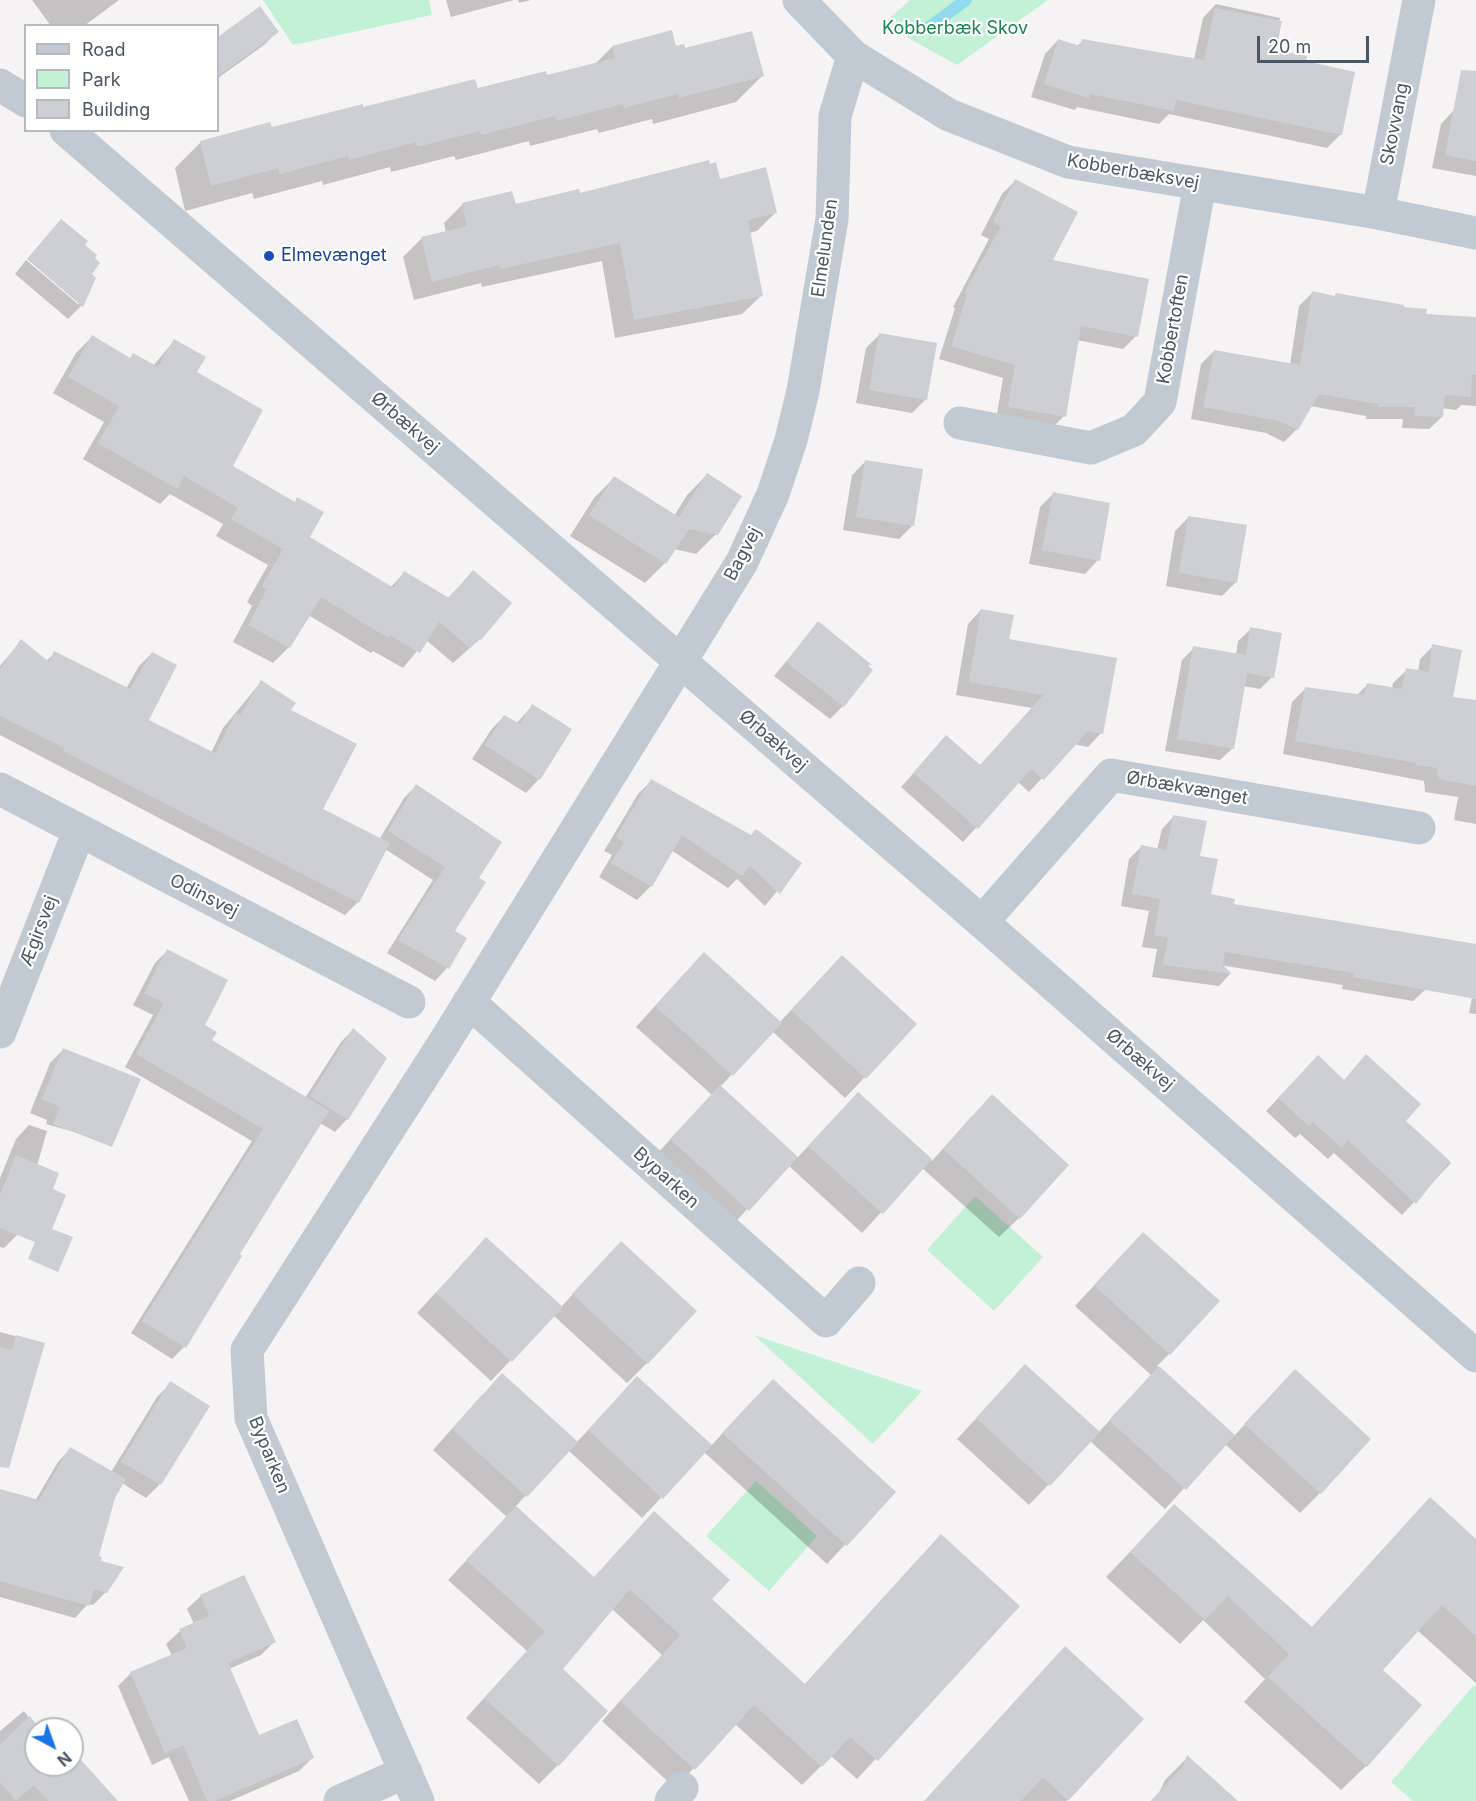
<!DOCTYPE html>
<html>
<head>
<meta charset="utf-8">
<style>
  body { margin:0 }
  #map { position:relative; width:1476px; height:1801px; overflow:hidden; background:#f5f3f3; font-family:Inter,sans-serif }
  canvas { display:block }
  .legend { position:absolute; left:24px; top:24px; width:195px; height:108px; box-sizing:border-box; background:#fff; border:2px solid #b7bbc0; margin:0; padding:8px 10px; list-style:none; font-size:18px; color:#4a5661 }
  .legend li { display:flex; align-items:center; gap:12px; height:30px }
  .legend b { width:30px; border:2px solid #b7bbc0 }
  .north { position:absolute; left:24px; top:1717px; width:60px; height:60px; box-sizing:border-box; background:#fff; border:2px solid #b7bbc0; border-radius:50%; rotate:139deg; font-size:16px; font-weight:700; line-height:24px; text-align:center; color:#4a5661 }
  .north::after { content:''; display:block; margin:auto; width:21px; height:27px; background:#1a73e8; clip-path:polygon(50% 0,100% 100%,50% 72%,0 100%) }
  .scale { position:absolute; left:1257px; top:36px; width:112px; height:27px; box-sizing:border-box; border:3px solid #4a5661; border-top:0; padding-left:8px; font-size:18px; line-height:21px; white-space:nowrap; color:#4a5661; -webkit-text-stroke:4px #fff; paint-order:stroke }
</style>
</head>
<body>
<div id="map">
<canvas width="1476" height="1801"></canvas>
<ul class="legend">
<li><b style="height:8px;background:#c1cad2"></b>Road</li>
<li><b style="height:16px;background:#c3f1d5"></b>Park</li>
<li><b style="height:16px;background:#cdcfd5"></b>Building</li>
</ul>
<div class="north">N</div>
<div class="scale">20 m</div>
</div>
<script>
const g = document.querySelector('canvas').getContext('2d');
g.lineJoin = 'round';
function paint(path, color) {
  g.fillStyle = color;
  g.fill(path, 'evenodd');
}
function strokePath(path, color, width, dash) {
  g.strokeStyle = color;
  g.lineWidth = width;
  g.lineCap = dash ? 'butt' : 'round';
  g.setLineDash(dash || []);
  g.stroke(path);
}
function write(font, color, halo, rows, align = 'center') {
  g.font = font + ' Inter,sans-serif';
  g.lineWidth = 4.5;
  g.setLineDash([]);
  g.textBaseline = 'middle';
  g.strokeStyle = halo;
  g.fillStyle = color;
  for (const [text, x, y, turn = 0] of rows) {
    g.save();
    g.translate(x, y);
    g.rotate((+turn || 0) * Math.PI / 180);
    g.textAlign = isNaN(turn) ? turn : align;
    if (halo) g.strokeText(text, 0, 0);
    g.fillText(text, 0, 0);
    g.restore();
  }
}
paint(new Path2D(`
  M 263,0 L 429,0 L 432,15 L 293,45 Z
  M 910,0 L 1048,0 L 957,65 L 883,24 Z
  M 975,1196 L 1043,1257 L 994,1311 L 927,1250 Z
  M 754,1335 L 922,1391 L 873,1444 Z
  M 756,1481 L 817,1536 L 769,1591 L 706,1536 Z
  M 1476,1686 L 1476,1801 L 1413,1801 L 1391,1782 L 1472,1687 Z`), '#c3f1d5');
paint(new Path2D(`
  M 32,0 L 119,0 L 84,26 L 51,26 Z
  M 446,0 L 514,0 L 451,17 Z
  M 518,0 L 531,0 L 519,3 Z
  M 1216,4 L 1280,18 L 1274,52 L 1304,62 L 1341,134 L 1327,148 L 1169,114 L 1159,124 L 1077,107 L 1075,110 L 1031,97 L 1045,54 L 1058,40 L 1077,46 L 1083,41 L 1194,59 L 1203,18 Z
  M 260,8 L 277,32 L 264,45 L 218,78 L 218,38 Z
  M 612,47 L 675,48 L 762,76 L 736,102 L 653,124 L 652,119 L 599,133 L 597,129 L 530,146 L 529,141 L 456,160 L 454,156 L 391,172 L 390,167 L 323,185 L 322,181 L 254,199 L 252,193 L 185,211 L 175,168 L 201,142 L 362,109 L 546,77 L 595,64 Z
  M 1454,110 L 1476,111 L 1476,176 L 1432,168 L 1441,124 Z
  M 719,181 L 776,212 L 757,231 L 749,233 L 761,296 L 742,314 L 615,338 L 602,261 L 482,287 L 481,283 L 414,300 L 403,257 L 421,239 L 446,233 L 444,223 L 462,205 L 511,193 L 514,205 L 579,194 Z
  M 1015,181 L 1050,261 L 1136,336 L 1123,349 L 1077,340 L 1064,416 L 1051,429 L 996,420 L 1003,378 L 939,359 L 955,308 L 953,307 L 989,239 L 981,235 L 1002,194 Z
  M 62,221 L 83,245 L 89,274 L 94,278 L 81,306 L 68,319 L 15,274 L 26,260 L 79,305 L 79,301 L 28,258 Z
  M 1312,293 L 1334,297 L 1336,294 L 1424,315 L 1476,319 L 1476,406 L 1461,405 L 1456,410 L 1442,408 L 1442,417 L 1429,429 L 1402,428 L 1403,419 L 1366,419 L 1366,416 L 1310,406 L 1297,429 L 1284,442 L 1266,433 L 1191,419 L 1201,364 L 1214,351 L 1290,365 L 1299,306 Z
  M 880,334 L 926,399 L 912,413 L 856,403 L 866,348 Z
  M 92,337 L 130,359 L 153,366 L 174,341 L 195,373 L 231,466 L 294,503 L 297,499 L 308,538 L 390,588 L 404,573 L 447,599 L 473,572 L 480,639 L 453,663 L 426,640 L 403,668 L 373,651 L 371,653 L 310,616 L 289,647 L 273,663 L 233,642 L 252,606 L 247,602 L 268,565 L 216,536 L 223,524 L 170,494 L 160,504 L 83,459 L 104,422 L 53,393 L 76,353 Z
  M 865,462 L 912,526 L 899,539 L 843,530 L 852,475 Z
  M 707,475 L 716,534 L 696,554 L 674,549 L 665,563 L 645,583 L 570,536 L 594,498 L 614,478 L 674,516 L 687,495 Z
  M 1053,494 L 1098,560 L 1085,574 L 1029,564 L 1040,507 Z
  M 1189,517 L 1236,582 L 1222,596 L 1166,586 L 1175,531 Z
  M 981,610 L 1007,640 L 1101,733 L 1088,747 L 1074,744 L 1029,792 L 1018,782 L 963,842 L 901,787 L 946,737 L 980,767 L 1032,708 L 956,695 L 968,624 Z
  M 818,623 L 869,665 L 843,706 L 830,719 L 774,676 Z
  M 1251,629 L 1272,677 L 1260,689 L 1243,686 L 1233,748 L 1220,760 L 1165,751 L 1182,660 L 1194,648 L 1236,655 L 1238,641 Z
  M 21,641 L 46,661 L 55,653 L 126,689 L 139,666 L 152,653 L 147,720 L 211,753 L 223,728 L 261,682 L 289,711 L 321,810 L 379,840 L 404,798 L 416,786 L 477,879 L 453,932 L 465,939 L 447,968 L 435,981 L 387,953 L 433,880 L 385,849 L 358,902 L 345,915 L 0,735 L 0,666 Z
  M 1433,646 L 1452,698 L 1476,702 L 1476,824 L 1454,820 L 1458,797 L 1425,792 L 1424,781 L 1283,754 L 1292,702 L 1305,689 L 1356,696 L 1367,685 L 1392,689 L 1393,683 L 1407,670 L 1418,672 L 1420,659 Z
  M 532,706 L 539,779 L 526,793 L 472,759 L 491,730 L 504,716 L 516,724 Z
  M 651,781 L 751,837 L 799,864 L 765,906 L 737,879 L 728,888 L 671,850 L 651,886 L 637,900 L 599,877 L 612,855 L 604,851 L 638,794 Z
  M 1174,816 L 1199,858 L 1210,895 L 1426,989 L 1413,1001 L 1342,989 L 1343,985 L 1220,965 L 1230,974 L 1219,986 L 1152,977 L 1157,949 L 1142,947 L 1149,911 L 1121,906 L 1129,859 L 1141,847 L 1157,850 L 1162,829 Z
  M 167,951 L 210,1040 L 305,1098 L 341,1042 L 353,1030 L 385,1058 L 347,1119 L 335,1132 L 320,1123 L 237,1255 L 184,1347 L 172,1359 L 131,1333 L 252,1141 L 125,1067 L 153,1015 L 133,1005 L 155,963 Z
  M 684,974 L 779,1023 L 822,977 L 915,1024 L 845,1098 L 772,1031 L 720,1087 L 797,1158 L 858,1094 L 932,1161 L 972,1116 L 1019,1218 L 999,1237 L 922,1168 L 862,1233 L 788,1165 L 728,1230 L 651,1160 L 712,1095 L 636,1027 Z
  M 1476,977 L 1476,1014 L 1469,1013 Z
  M 63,1050 L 106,1141 L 46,1124 L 47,1120 L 30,1113 L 50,1063 Z
  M 1305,1070 L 1343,1081 L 1404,1121 L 1451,1163 L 1402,1215 L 1334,1153 L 1328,1159 L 1300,1134 L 1295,1138 L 1266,1111 Z
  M 29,1125 L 47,1131 L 17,1235 L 4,1248 L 0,1247 L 0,1178 L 16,1139 Z
  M 1124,1253 L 1169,1354 L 1157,1366 L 1234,1436 L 1295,1371 L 1320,1493 L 1300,1513 L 1225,1444 L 1165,1509 L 1090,1441 L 1029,1505 L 957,1439 L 1025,1366 L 1098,1433 L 1151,1375 L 1075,1306 Z
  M 467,1259 L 561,1307 L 601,1263 L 647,1363 L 627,1383 L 553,1315 L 491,1381 L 417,1313 Z
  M 0,1332 L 43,1344 L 0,1438 Z
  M 637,1378 L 711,1446 L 754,1399 L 894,1492 L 827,1564 L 704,1452 L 642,1518 L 568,1450 L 515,1507 L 593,1579 L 710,1600 L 804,1685 L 922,1555 L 1018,1606 L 857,1779 L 831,1756 L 802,1785 L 735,1724 L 675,1788 L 602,1721 L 662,1655 L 611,1608 L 561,1669 L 558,1765 L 539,1784 L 466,1718 L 527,1651 L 448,1580 L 507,1517 L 433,1450 L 482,1395 L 576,1443 Z
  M 171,1383 L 207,1406 L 159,1485 L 146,1498 L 122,1483 L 113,1497 L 97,1557 L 106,1592 L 93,1605 L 88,1604 L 75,1618 L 0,1597 L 0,1490 L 35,1501 L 58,1462 L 70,1449 L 111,1472 L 157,1397 Z
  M 1430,1499 L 1476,1541 L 1476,1683 L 1417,1630 L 1381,1670 L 1366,1766 L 1341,1790 L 1244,1702 L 1265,1679 L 1203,1620 L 1180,1644 L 1106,1577 L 1174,1506 L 1311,1628 Z
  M 201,1596 L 274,1642 L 261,1655 L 229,1669 L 258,1737 L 312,1758 L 299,1771 L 230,1801 L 189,1801 L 169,1757 L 152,1765 L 118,1686 L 131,1673 L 172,1656 L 166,1644 L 180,1631 L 194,1624 L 187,1609 Z
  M 24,1711 L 38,1729 L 48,1729 L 36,1729 L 36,1765 L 72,1765 L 72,1752 L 116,1801 L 0,1801 L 0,1731 Z
  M 1142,1719 L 1066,1801 L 924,1801 Z
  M 1188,1757 L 1236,1801 L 1151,1801 L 1160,1791 L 1165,1780 Z`), '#0003');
strokePath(new Path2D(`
  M 928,28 L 966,0`), '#90daee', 12);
paint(new Path2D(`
  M 260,6 L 279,32 L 218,76 L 218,37 Z
  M 1215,8 L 1282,21 L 1276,50 L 1307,56 L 1306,61 L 1355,72 L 1342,135 L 1176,100 L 1174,111 L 1090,94 L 1089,98 L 1044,84 L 1058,39 L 1080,46 L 1082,39 L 1204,60 Z
  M 672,30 L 676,46 L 684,44 L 685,48 L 752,31 L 764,76 L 679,98 L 678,94 L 624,108 L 623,104 L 556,121 L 555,116 L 481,135 L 480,131 L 417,147 L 416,142 L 349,160 L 348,156 L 280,174 L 278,168 L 211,186 L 200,141 L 270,122 L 272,127 L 363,104 L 363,107 L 475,79 L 478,88 L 546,71 L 547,75 L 615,58 L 612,46 Z
  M 1461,70 L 1476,71 L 1476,161 L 1445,155 Z
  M 709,160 L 710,164 L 716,162 L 720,179 L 766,167 L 777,213 L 748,220 L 763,296 L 634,320 L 620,243 L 500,269 L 499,265 L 432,282 L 421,237 L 467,226 L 462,203 L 512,191 L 516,204 L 579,189 L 580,193 Z
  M 1015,179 L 1078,212 L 1053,260 L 1149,279 L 1138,337 L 1081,326 L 1066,417 L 1008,407 L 1015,365 L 951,346 L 967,295 L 964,293 L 1001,226 L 993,222 Z
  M 61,219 L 88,241 L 85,245 L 97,255 L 95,258 L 100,263 L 92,274 L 96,278 L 83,307 L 27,259 Z
  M 1312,291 L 1335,296 L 1336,293 L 1404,305 L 1404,307 L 1427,309 L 1426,314 L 1476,317 L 1476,375 L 1472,375 L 1471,397 L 1445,395 L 1443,417 L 1414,416 L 1415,407 L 1378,407 L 1378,404 L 1319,394 L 1298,430 L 1279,421 L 1203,407 L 1214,350 L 1300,365 Z
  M 879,333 L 937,343 L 927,400 L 869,390 Z
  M 92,335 L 130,358 L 133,353 L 158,367 L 174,339 L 206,357 L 197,372 L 263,410 L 233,466 L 295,502 L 297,497 L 324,512 L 310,537 L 394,588 L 404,571 L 449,598 L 473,570 L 512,603 L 481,640 L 479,638 L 470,648 L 439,622 L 420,653 L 390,635 L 388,638 L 321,597 L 290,648 L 248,625 L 267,589 L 262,586 L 283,549 L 231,519 L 238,508 L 184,476 L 177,489 L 98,443 L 119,406 L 68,377 Z
  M 865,460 L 923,469 L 914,526 L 856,517 Z
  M 707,473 L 742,496 L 718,535 L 689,529 L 666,564 L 589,515 L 614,476 L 679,517 Z
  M 1053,492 L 1110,503 L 1100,561 L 1042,550 Z
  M 1188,516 L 1247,525 L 1237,583 L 1179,573 Z
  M 981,609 L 1014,615 L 1009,639 L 1117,658 L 1103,734 L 1088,731 L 1044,780 L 1031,769 L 978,829 L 913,773 L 946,735 L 980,765 L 1043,695 L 969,682 Z
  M 818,621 L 872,665 L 866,664 L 873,670 L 844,707 L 786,662 Z
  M 1250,627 L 1282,633 L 1274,678 L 1247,673 L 1234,749 L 1177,739 L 1193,646 L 1246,655 Z
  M 21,639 L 49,662 L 54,651 L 130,689 L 152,652 L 177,665 L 149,720 L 215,753 L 236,713 L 240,715 L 261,680 L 296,703 L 291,710 L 357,744 L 323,809 L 390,843 L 359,903 L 63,751 L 64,748 L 0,716 L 0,669 Z
  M 1432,644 L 1462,650 L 1453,697 L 1476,700 L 1476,786 L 1438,779 L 1437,768 L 1416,765 L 1416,763 L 1295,741 L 1305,687 L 1364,695 L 1367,683 L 1402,689 L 1406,668 L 1429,672 Z
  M 532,704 L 572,729 L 540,780 L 485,745 L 504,715 L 520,724 Z
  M 651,779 L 751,835 L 756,829 L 802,863 L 780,894 L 750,866 L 742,876 L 682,835 L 652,887 L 611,863 L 624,842 L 616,837 Z
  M 416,784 L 502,842 L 479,878 L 486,882 L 455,931 L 467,938 L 449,969 L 398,940 L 445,867 L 388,831 Z
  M 1173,815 L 1207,821 L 1200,856 L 1218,859 L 1211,894 L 1235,899 L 1234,904 L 1476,944 L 1476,999 L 1353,977 L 1354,973 L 1225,952 L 1223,965 L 1232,974 L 1163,965 L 1168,938 L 1154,935 L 1160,899 L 1132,894 L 1141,845 L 1166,850 Z
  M 167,949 L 228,980 L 205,1025 L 217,1032 L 212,1040 L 329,1111 L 240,1254 L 242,1256 L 186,1348 L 142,1321 L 263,1129 L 136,1054 L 164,1003 L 144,993 Z
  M 704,952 L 782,1023 L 733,1076 L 655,1006 Z
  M 842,955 L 917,1024 L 866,1079 L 791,1010 Z
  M 353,1028 L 387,1058 L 348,1120 L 310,1096 Z
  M 63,1048 L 141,1079 L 112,1147 L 53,1124 L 60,1107 L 42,1099 Z
  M 1366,1054 L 1421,1104 L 1406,1121 L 1450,1161 L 1416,1204 L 1348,1140 L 1342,1148 L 1313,1122 L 1309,1126 L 1278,1098 L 1318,1055 L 1344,1080 Z
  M 720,1085 L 798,1157 L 749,1211 L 670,1139 Z
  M 858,1092 L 932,1159 L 883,1214 L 808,1146 Z
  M 992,1094 L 1069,1165 L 1020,1219 L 943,1149 Z
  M 16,1155 L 59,1173 L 53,1189 L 66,1195 L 52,1229 L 73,1237 L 58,1272 L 28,1259 L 35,1242 L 0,1228 L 0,1195 Z
  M 1143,1232 L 1220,1301 L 1170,1355 L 1094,1285 Z
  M 486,1237 L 563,1307 L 512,1362 L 436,1293 Z
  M 621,1241 L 697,1311 L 648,1364 L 572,1294 Z
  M 16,1335 L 45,1343 L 9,1468 L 0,1467 L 0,1347 L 12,1350 Z
  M 1025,1364 L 1100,1432 L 1050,1486 L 976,1418 Z
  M 1159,1366 L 1235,1435 L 1186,1490 L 1109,1420 Z
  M 1295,1369 L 1371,1439 L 1321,1494 L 1244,1424 Z
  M 502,1373 L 578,1442 L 527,1497 L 452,1429 Z
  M 637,1376 L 712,1445 L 663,1499 L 588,1430 Z
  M 773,1379 L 896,1492 L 847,1546 L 722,1433 Z
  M 170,1381 L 210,1406 L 161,1485 L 121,1462 Z
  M 70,1447 L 126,1479 L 115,1498 L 99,1556 L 102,1557 L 101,1561 L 124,1567 L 107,1593 L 94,1589 L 89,1606 L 0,1581 L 0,1489 L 39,1500 Z
  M 1430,1497 L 1476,1539 L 1476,1636 L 1442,1605 L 1383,1670 L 1422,1705 L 1367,1767 L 1268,1677 L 1289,1654 L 1228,1596 L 1205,1620 L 1130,1552 L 1174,1504 L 1312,1627 Z
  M 516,1506 L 594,1577 L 654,1511 L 730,1580 L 712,1599 L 805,1684 L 941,1534 L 1020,1606 L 878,1761 L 850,1737 L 822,1767 L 754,1705 L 695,1770 L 620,1701 L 680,1635 L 630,1589 L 563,1669 L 608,1711 L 559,1766 L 484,1698 L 545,1631 L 466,1560 Z
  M 244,1575 L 276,1642 L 228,1663 L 259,1735 L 297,1719 L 314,1758 L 215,1801 L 207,1801 L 183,1745 L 165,1753 L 130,1672 L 187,1648 L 179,1629 L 209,1616 L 200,1595 Z
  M 1065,1646 L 1144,1719 L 1068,1801 L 1043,1777 L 1021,1801 L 924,1801 Z
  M 30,1716 L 38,1727 L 46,1720 L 54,1729 L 36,1729 L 36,1765 L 72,1765 L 72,1750 L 118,1801 L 48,1801 L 34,1785 L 16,1801 L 0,1782 L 0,1745 Z
  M 1187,1755 L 1238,1801 L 1151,1801 L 1183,1766 Z`), '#cdcfd5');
strokePath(new Path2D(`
  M 1378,213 L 1419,0
  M 960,423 L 1091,448 L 1134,430 L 1160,402 L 1200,184
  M 0,789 L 409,1002
  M 982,922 L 1111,775 L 1419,828
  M 469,1002 L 826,1321 L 859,1283
  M 0,1032 L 79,831
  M 340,1801 L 406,1772
  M 418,1801 L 251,1418 L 247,1350 L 444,1043 L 742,562 L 773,494 L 791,440 L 803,391 L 832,219 L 835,116 L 853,56
  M 671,1801 L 682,1788`), '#c1cad2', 33);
strokePath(new Path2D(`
  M 799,0 L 853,56 L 949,115 L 1068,162 L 1378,213 L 1476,233
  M 0,85 L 26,101
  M 66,130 L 982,922 L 1476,1356`), '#c1cad2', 33);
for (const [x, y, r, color] of [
  [269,256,6,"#1a4fb4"]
]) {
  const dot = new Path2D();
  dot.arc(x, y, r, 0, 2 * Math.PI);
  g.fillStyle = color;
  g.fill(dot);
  strokePath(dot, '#fff', 2);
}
write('18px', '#17864f', '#fff', [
  ["Kobberbæk Skov",955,29]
]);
write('18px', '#4a5661', '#fff', [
  ["Skovvang",1395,124,-79],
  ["Kobberbæksvej",1133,172,10],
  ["Elmelunden",825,248,-82],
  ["Kobbertoften",1173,329,-80],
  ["Ørbækvej",405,423,41],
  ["Bagvej",743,554,-62],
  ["Ørbækvej",773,741,41],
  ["Ørbækvænget",1187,788,10],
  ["Odinsvej",204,896,27],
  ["Ægirsvej",39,931,-69],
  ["Ørbækvej",1140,1060,41],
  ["Byparken",666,1178,42],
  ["Byparken",269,1455,68]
]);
write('18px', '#164399', '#fff', [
  ["Elmevænget",281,256]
], 'left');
</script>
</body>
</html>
